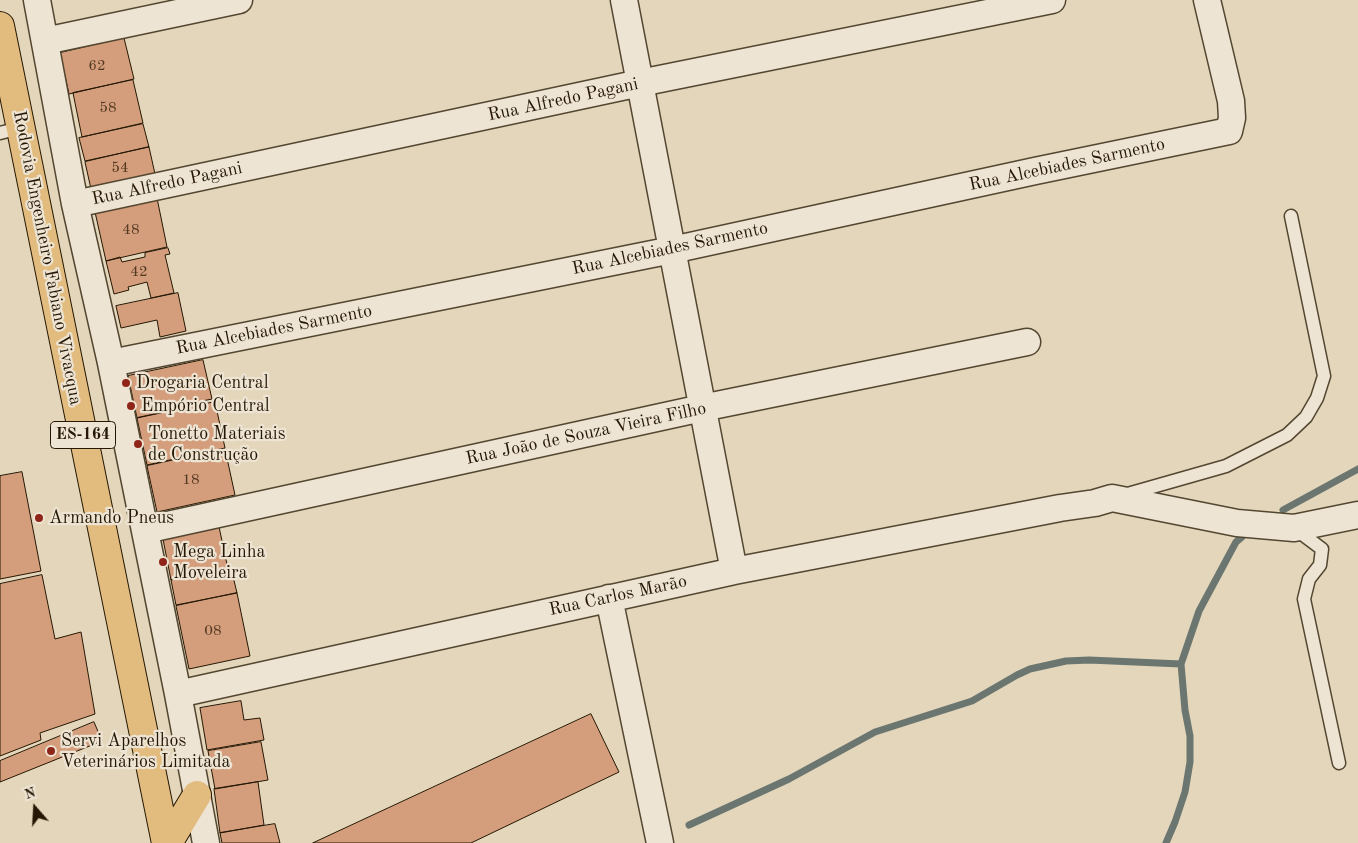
<!DOCTYPE html>
<html>
<head>
<meta charset="utf-8">
<style>
  body { margin:0 }
  #map { position:relative; width:1358px; height:843px; overflow:hidden; background:#e3d6bb; font-family:"Old Standard TT",serif }
  canvas { display:block }
  .north { position:absolute; left:10px; top:783px; width:50px; height:50px; -webkit-text-stroke:4px #ede4d3; paint-order:stroke; rotate:341deg; font-size:14px; font-weight:700; line-height:20px; text-align:center; color:#251703 }
  .north::after { content:''; display:block; margin:auto; width:18px; height:22px; background:#251703; clip-path:polygon(50% 0,100% 100%,50% 72%,0 100%) }
</style>
</head>
<body>
<div id="map">
<canvas width="1358" height="843"></canvas>
<div class="north">N</div>
</div>
<script>
const g = document.querySelector('canvas').getContext('2d');
g.lineJoin = 'round';
function strokePath(path, color, width, dash) {
  g.strokeStyle = color;
  g.lineWidth = width;
  g.lineCap = dash ? 'butt' : 'round';
  g.setLineDash(dash || []);
  g.stroke(path);
}
function paint(path, color) {
  g.fillStyle = color;
  g.fill(path, 'evenodd');
}
function write(font, color, halo, rows, align = 'center') {
  g.font = font + ' "Old Standard TT",serif';
  g.lineWidth = 4.5;
  g.setLineDash([]);
  g.textBaseline = 'middle';
  g.strokeStyle = halo;
  g.fillStyle = color;
  for (const [text, x, y, turn = 0] of rows) {
    g.save();
    g.translate(x, y);
    g.rotate((+turn || 0) * Math.PI / 180);
    g.textAlign = isNaN(turn) ? turn : align;
    if (halo) g.strokeText(text, 0, 0);
    g.fillText(text, 0, 0);
    g.restore();
  }
}
strokePath(new Path2D(`
  M 1283,510 L 1358,469
  M 689,825 L 789,779 L 875,732 L 972,701 L 1017,675 L 1030,669 L 1066,661 L 1089,660 L 1181,664
  M 1166,843 L 1175,822 L 1185,792 L 1190,762 L 1190,736 L 1185,710 L 1181,664 L 1199,611 L 1236,542 L 1242,537`), '#6b7671', 7);
const building = new Path2D(`
  M 124,38 L 134,79 L 69,94 L 60,53 Z
  M 133,80 L 143,123 L 82,137 L 73,93 Z
  M 143,124 L 149,147 L 85,161 L 79,138 Z
  M 149,147 L 155,174 L 91,189 L 85,162 Z
  M 157,198 L 167,247 L 106,261 L 95,212 Z
  M 168,248 L 170,254 L 165,255 L 174,293 L 151,298 L 147,282 L 128,287 L 129,290 L 114,294 L 106,261 L 120,257 L 122,262 L 145,257 L 145,253 Z
  M 178,293 L 186,331 L 160,337 L 157,320 L 121,328 L 116,306 Z
  M 203,360 L 212,399 L 202,401 L 202,404 L 137,418 L 128,376 Z
  M 215,402 L 225,448 L 147,465 L 137,418 Z
  M 225,449 L 235,495 L 157,512 L 147,466 Z
  M 22,472 L 41,571 L 0,579 L 0,476 Z
  M 218,522 L 228,569 L 171,580 L 162,534 Z
  M 231,568 L 237,593 L 176,605 L 171,580 Z
  M 42,575 L 55,639 L 81,632 L 95,714 L 40,733 L 41,740 L 0,756 L 0,584 Z
  M 237,593 L 250,656 L 189,669 L 176,606 Z
  M 241,701 L 244,720 L 260,718 L 264,740 L 207,750 L 200,708 Z
  M 591,714 L 619,772 L 471,843 L 313,843 Z
  M 94,722 L 102,741 L 0,782 L 0,761 Z
  M 261,742 L 268,780 L 215,789 L 208,751 Z
  M 258,782 L 264,825 L 220,833 L 214,789 Z
  M 275,824 L 280,843 L 222,843 L 220,833 Z`);
paint(building, '#d49d7b');
strokePath(building, '#251703', 1);
const service = new Path2D(`
  M 0,133 L 20,128
  M 1124,495 L 1226,466 L 1287,435 L 1306,417 L 1317,398 L 1324,376 L 1291,216
  M 1294,528 L 1322,549 L 1320,565 L 1309,579 L 1304,599 L 1339,763`);
const minor = new Path2D(`
  M 37,0 L 75,204 L 111,363 L 178,694 L 206,843
  M 624,0 L 734,571
  M 45,41 L 239,0
  M 75,204 L 640,83 L 1052,0
  M 111,363 L 672,250 L 1035,171 L 1229,131 L 1232,118 L 1231,101 L 1207,0
  M 145,530 L 702,408 L 1027,342
  M 609,598 L 660,843
  M 178,694 L 734,571 L 1060,508 L 1095,503 L 1112,498 L 1237,523 L 1294,528 L 1358,515`);
const trunk = new Path2D(`
  M 0,26 L 166,843
  M 168,843 L 197,795`);
strokePath(service, '#544731', 15);
strokePath(minor, '#544731', 29);
strokePath(trunk, '#251703', 30);
strokePath(service, '#ede4d3', 12);
strokePath(minor, '#ede4d3', 26);
strokePath(trunk, '#e2bb7e', 28);
for (const [x, y, r, color] of [
  [126,383,5,"#8f2418"],
  [131,406,5,"#8f2418"],
  [138,444,5,"#8f2418"],
  [39,518,5,"#8f2418"],
  [163,562,5,"#8f2418"],
  [51,751,5,"#8f2418"]
]) {
  const dot = new Path2D();
  dot.arc(x, y, r, 0, 2 * Math.PI);
  g.fillStyle = color;
  g.fill(dot);
  strokePath(dot, '#ede4d3', 2);
}
write('15px', '#513821', null, [
  ["62",97,66],
  ["58",108,108],
  ["54",120,168],
  ["48",131,230],
  ["42",139,272],
  ["18",191,480],
  ["08",213,631]
]);
for (const [x, y, w] of [
  [83,435,65]
]) {
  const box = new Path2D();
  box.roundRect(x - w / 2, y - 13.5, w, 27, 4);
  g.fillStyle = '#ede4d3';
  g.fill(box);
  strokePath(box, '#251703', 1);
}
write('bold 16px', '#251703', null, [
  ["ES-164",83,435]
]);
write('18px', '#251703', '#ede4d3', [
  ["Rua Alfredo Pagani",563,100,-12],
  ["Rua Alcebiades Sarmento",1067,165,-12],
  ["Rua Alfredo Pagani",167,184,-12],
  ["Rua Alcebiades Sarmento",670,249,-12],
  ["Rodovia Engenheiro Fabiano Vivacqua",47,258,79],
  ["Rua Alcebiades Sarmento",274,330,-11],
  ["Rua João de Souza Vieira Filho",586,434,-12],
  ["Rua Carlos Marão",618,596,-12]
]);
write('18px', '#251703', '#ede4d3', [
  ["Drogaria Central",136,383],
  ["Empório Central",141,406],
  ["Tonetto Materiais",148,434],
  ["de Construção",148,455],
  ["Armando Pneus",49,518],
  ["Mega Linha",173,552],
  ["Moveleira",173,573],
  ["Servi Aparelhos",61,741],
  ["Veterinários Limitada",61,762]
], 'left');
</script>
</body>
</html>
